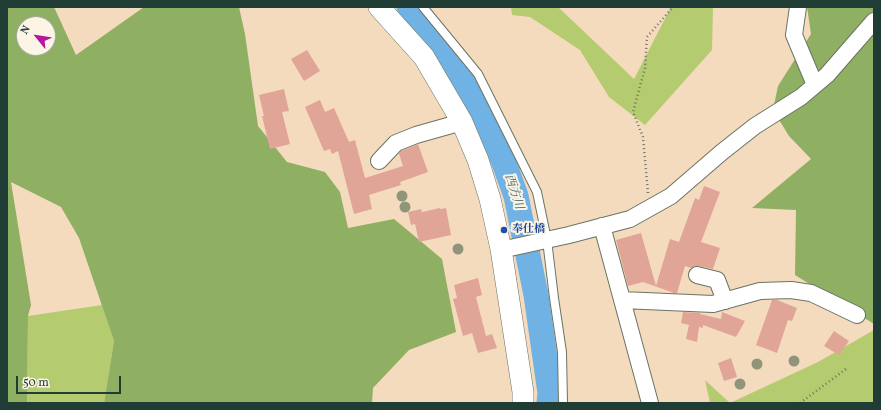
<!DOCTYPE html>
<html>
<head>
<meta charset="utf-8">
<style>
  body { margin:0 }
  #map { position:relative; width:881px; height:410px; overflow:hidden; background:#f5dbbe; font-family:Vollkorn,serif }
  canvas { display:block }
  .frame { position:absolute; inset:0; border:8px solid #1f3d34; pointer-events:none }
  .north { position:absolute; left:16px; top:16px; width:40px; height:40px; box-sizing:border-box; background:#fcf5e5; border:1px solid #a4ab9e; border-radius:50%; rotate:300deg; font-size:11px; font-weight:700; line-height:16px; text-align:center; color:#1f3d34 }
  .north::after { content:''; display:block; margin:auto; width:14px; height:18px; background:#b5179e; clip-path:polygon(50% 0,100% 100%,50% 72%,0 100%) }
  .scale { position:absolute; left:16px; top:376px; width:105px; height:18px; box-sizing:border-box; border:2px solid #1f3d34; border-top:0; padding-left:5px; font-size:12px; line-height:14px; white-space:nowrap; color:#1f3d34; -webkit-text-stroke:3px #fcf5e5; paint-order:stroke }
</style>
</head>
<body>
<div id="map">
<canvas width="881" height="410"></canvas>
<div class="frame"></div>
<div class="north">N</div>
<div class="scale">50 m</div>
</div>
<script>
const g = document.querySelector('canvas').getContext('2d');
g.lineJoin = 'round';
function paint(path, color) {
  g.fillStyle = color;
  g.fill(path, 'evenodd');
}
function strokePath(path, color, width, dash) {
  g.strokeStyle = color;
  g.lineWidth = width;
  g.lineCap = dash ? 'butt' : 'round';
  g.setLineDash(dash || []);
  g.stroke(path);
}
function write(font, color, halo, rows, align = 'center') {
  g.font = font + ' Vollkorn,"Noto Serif JP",serif';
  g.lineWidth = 4;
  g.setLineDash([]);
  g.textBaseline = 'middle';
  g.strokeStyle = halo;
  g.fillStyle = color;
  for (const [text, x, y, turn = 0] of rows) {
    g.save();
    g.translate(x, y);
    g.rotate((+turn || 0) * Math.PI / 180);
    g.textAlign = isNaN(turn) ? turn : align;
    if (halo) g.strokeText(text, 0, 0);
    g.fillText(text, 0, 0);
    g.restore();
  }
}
paint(new Path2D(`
  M 511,7 L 558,7 L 634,79 L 671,7 L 713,7 L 712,50 L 645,125 L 609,97 L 580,50 L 530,17 L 512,15 Z
  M 102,305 L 114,341 L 104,403 L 27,403 L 28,316 Z
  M 874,330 L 874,403 L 710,403 L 705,380 L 730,403 L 818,362 Z`), '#b4cb6f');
paint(new Path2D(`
  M 7,7 L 54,7 L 76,55 L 144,7 L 239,7 L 245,34 L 258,126 L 287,162 L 325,172 L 340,192 L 348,228 L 394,219 L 442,259 L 456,332 L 409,350 L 373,388 L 372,403 L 104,403 L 114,341 L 79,238 L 61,207 L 11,182 L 31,305 L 28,316 L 27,403 L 7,403 ZM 24,24 L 48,24 L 48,48 L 24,48 Z
  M 807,7 L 874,7 L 874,324 L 795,275 L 796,210 L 752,208 L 811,159 L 789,136 L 773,110 L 778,86 L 811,34 Z`), '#8faf62');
strokePath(new Path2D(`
  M 409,7 L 426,26 L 451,60 L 468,87 L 487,125 L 503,160 L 516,196 L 536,295 L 550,393 L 549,403`), '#71b2e5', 25);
paint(new Path2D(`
  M 307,50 L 320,71 L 304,81 L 291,59 Z
  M 284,89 L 289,111 L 282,112 L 290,144 L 270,149 L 262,116 L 264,116 L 259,95 Z
  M 320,100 L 325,112 L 334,108 L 349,142 L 355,140 L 365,178 L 403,166 L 399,154 L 401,151 L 418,144 L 428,172 L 400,182 L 401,185 L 369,195 L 372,209 L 354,214 L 338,151 L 332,154 L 330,149 L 324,151 L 305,107 Z
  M 704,186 L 720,192 L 701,242 L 720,248 L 713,269 L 699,266 L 695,266 L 691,268 L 685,266 L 677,293 L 674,293 L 643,282 L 628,286 L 616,240 L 641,233 L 656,286 L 670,239 L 679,242 L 695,198 L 699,200 Z
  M 440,208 L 440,209 L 446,208 L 451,235 L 419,242 L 415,224 L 411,225 L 408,212 L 421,209 L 422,212 Z
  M 478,278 L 482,295 L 476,297 L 486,336 L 492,334 L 497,348 L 478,353 L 472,333 L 463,336 L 453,299 L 457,298 L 454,285 Z
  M 772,300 L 777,300 L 797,308 L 792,321 L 788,320 L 777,353 L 756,345 Z
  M 683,312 L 700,313 L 700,314 L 721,319 L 722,312 L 745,321 L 736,337 L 703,325 L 703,328 L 699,327 L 697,342 L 686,339 L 689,325 L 681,323 Z
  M 834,331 L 849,341 L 839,355 L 824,346 Z
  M 731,358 L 737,377 L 724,381 L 718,363 Z`), '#e0a596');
const service = new Path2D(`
  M 423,7 L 478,74 L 537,192 L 547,240 L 554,298 L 562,352 L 563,403`);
const minor = new Path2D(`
  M 798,7 L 794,35 L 815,85
  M 379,161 L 396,143 L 416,135 L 462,122
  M 602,226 L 650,403
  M 510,248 L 569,235 L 630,219 L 671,196 L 722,152 L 755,126 L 801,97 L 827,75 L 874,21
  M 697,275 L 717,280 L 725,301
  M 622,300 L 713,304 L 760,291 L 791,290 L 811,293 L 857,315`);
const tertiary = new Path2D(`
  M 379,7 L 424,57 L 462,122 L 478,160 L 490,199 L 501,249 L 523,392 L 523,403`);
strokePath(service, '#6a7464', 10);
strokePath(minor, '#6a7464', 18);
strokePath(tertiary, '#6a7464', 22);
strokePath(new Path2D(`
  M 648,193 L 643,137 L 633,112 L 645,68 L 647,37 L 673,7
  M 800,403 L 846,369`), '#6a7464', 2.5, [1, 3]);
strokePath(service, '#fff', 8);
strokePath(minor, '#fff', 16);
strokePath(tertiary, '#fff', 21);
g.fillStyle = '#909479';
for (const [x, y] of [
  [402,196],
  [405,207],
  [458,249],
  [794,361],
  [757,364],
  [740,384]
]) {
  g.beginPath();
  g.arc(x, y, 5.5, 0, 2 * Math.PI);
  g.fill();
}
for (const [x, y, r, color] of [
  [504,230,4,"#1a4fb4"]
]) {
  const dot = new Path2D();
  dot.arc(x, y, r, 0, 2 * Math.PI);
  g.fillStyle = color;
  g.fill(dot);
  strokePath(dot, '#fcf5e5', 1.5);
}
write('bold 11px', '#164399', '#fcf5e5', [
  ["奉仕橋",512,230]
], 'left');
write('italic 12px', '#345a60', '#fcf5e5', [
  ["西方川",513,192,72]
]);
</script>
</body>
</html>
